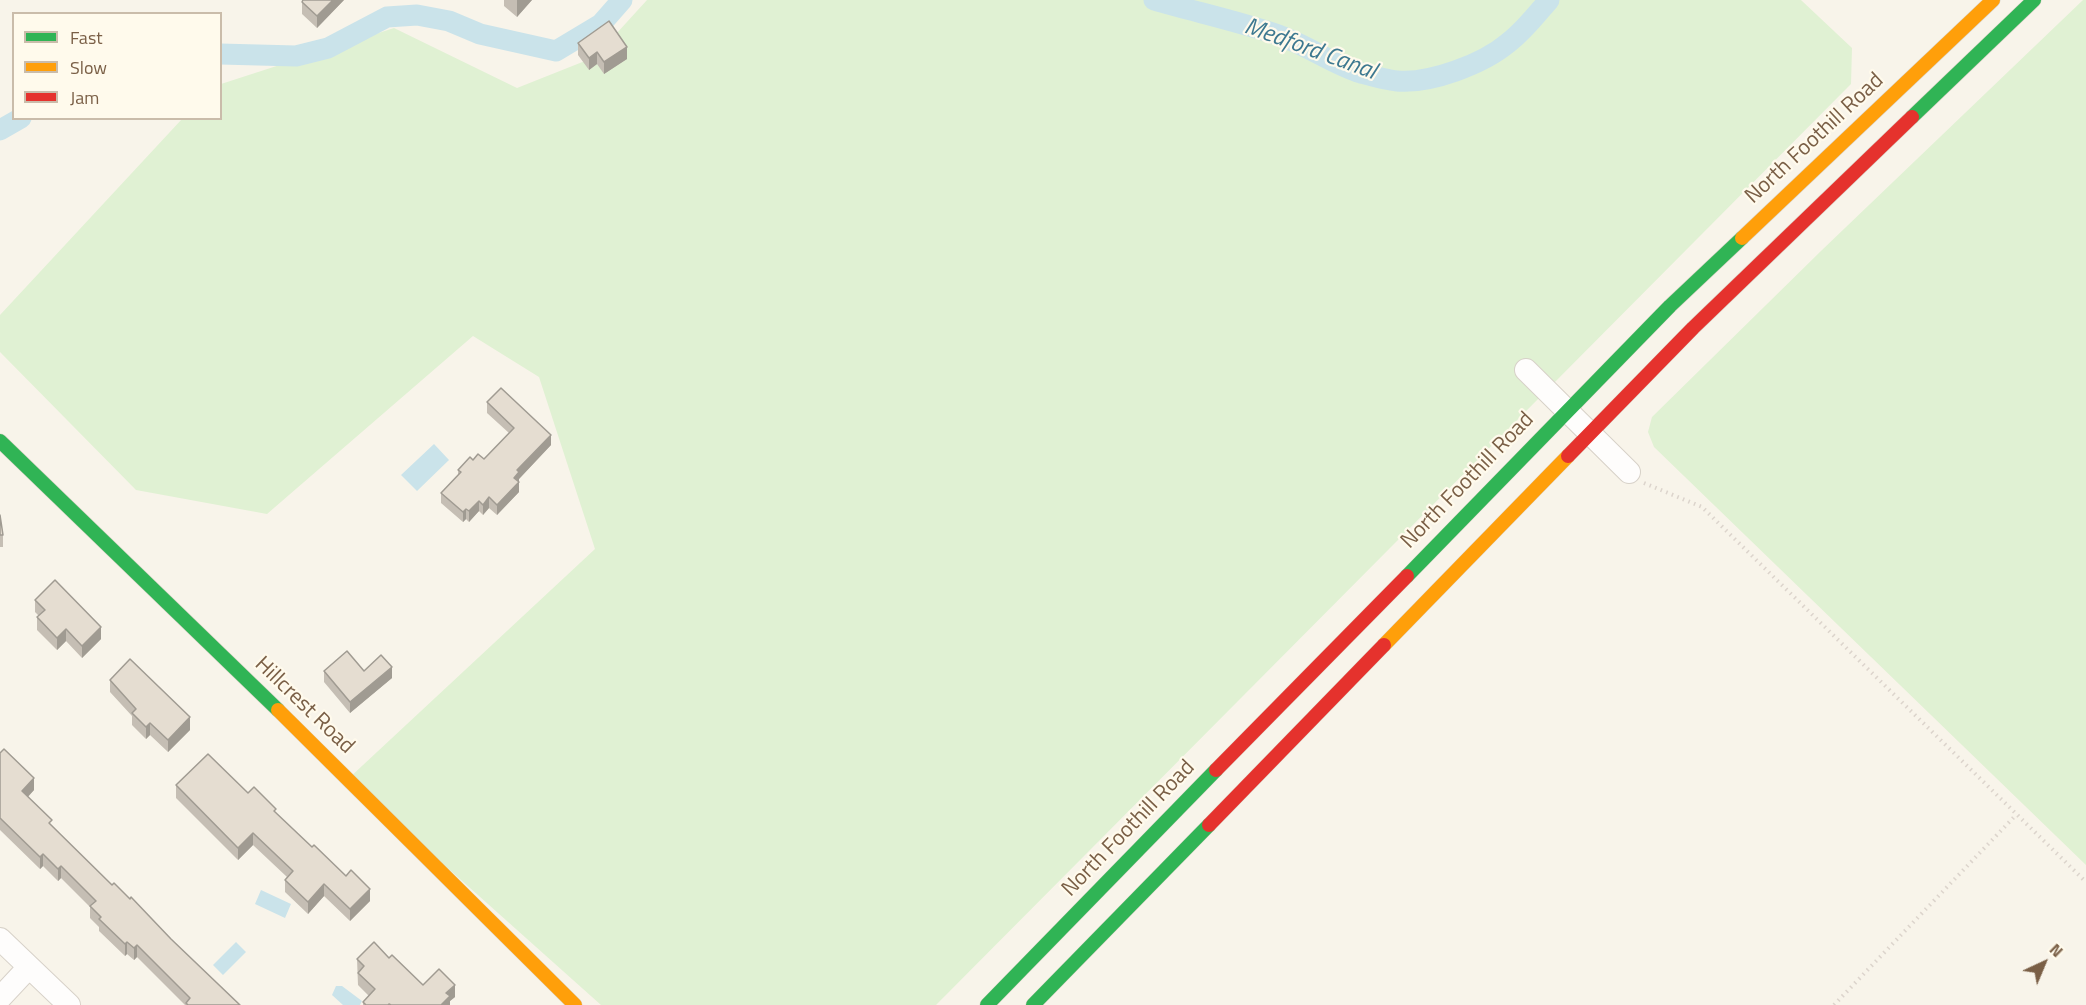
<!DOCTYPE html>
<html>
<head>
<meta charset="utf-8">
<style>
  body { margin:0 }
  #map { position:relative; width:2086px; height:1005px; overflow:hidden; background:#f8f4ea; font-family:"Titillium Web",sans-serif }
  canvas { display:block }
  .legend { position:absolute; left:12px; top:12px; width:210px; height:108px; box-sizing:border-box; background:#fffaec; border:2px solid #cabcaa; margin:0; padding:8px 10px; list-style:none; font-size:18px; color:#7a5f46 }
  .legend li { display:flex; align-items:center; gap:12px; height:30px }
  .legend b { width:30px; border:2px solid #cabcaa }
  .north { position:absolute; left:2014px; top:933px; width:60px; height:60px; -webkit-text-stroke:4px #fffaec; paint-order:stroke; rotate:44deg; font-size:16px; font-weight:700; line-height:24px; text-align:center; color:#7a5f46 }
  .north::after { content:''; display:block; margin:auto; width:21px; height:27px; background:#7a5f46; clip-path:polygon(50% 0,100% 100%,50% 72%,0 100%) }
</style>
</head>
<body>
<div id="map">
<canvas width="2086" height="1005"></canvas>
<ul class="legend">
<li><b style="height:8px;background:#30b455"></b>Fast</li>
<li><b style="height:8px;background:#ff9f0a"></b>Slow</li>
<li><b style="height:8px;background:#e5322d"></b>Jam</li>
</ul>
<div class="north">N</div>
</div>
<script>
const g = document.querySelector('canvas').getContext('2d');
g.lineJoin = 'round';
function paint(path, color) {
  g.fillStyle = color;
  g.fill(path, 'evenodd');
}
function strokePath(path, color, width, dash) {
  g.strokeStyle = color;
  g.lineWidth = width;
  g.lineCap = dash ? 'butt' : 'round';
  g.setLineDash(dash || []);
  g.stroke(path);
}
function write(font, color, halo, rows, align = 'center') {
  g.font = font + ' "Titillium Web",sans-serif';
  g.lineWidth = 4.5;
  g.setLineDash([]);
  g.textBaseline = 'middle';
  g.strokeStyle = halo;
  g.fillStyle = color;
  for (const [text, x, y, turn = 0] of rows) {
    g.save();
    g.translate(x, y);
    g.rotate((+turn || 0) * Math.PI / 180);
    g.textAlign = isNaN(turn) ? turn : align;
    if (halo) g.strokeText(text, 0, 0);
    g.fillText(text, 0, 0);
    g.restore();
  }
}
paint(new Path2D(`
  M 647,0 L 1801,0 L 1852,48 L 1851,84 L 936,1005 L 601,1005 L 348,779 L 595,549 L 539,377 L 473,336 L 267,514 L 136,490 L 0,352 L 0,315 L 182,119 L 220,118 L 221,84 L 394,28 L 517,88 L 595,57 Z
  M 2083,0 L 2086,0 L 2086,865 L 1654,447 L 1648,432 L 1652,417 L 1822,250 Z`), '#e0f1d3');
paint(new Path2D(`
  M 434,444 L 449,460 L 417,491 L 401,475 Z
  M 261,890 L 291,904 L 285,918 L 255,904 Z
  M 236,942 L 246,952 L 223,975 L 213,965 Z
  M 336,986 L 342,986 L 362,1001 L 360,1005 L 343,1005 L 332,995 Z`), '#cae3ea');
strokePath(new Path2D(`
  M 1154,0 C 1195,12 1238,21 1278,35 C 1307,45 1332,64 1361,73 C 1372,76 1386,80 1397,81 C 1430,84 1483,64 1508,43 C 1524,31 1536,15 1549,0
  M 220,54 L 296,56 L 328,48 L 387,17 L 417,15 L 449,21 L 480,34 L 556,51 L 601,24 L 622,0
  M 0,130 L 21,118`), '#cae3ea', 21);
const street = new Path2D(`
  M 1526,370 L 1629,472
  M 0,939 L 69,1005
  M 0,998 L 29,967`);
const fast = new Path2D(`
  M 1912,117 L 2034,0
  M 0,441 L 278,710
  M 1407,576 L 1670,306 L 1742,238
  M 987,1005 L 1216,770
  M 1033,1005 L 1209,825`);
const slow = new Path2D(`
  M 1742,238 L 1993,0
  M 1384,645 L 1568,456
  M 278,710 L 575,1005`);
const jam = new Path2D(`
  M 1568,456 L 1693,328 L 1912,117
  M 1216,770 L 1407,576
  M 1209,825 L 1384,645`);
strokePath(street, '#d7d1c8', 24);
strokePath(fast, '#d8d1c6', 15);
strokePath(slow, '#d8d1c6', 15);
strokePath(jam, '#d8d1c6', 15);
strokePath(new Path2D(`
  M 1644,483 L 1702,507 L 2086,882
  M 1834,1005 L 2016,815`), '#dcd4cc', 4, [1.5, 4.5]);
strokePath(street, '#fefdfc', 22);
strokePath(fast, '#30b455', 14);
strokePath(slow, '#ff9f0a', 14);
strokePath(jam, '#e5322d', 14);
paint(new Path2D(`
  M 303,0 L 344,0 L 317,28 L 302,14 L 302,2 Z
  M 504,0 L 532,0 L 517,17 L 504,6 Z
  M 578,43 L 627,59 L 604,74 L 597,64 L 589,70 L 578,55 Z
  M 487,402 L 551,445 L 519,479 L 519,492 L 497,515 L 489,508 L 483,515 L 479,511 L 469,522 L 466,519 L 463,522 L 441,503 L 441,493 L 458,475 L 458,470 L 473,460 L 484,459 L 509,433 L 487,413 Z
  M 0,515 L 3,535 L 3,547 L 0,547 Z
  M 35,600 L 101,639 L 82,658 L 66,641 L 57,650 L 37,630 L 37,617 L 39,616 L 35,612 Z
  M 324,671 L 364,671 L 392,678 L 350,713 L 324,682 Z
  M 110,680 L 190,730 L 168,752 L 150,735 L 146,739 L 132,725 L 132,716 L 110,692 Z
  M 0,753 L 34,790 L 28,797 L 52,826 L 112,885 L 171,939 L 240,1005 L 185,1005 L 137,957 L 134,960 L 127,954 L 125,956 L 99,931 L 99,927 L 90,918 L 90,907 L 61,878 L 58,881 L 43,866 L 40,869 L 0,830 Z
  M 176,785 L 248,793 L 276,813 L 312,847 L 370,901 L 350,921 L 324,896 L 308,914 L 285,892 L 285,880 L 287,877 L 253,845 L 238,860 L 176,798 Z
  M 389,958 L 423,985 L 455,997 L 450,1001 L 450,1005 L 363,1005 L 363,1002 L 369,996 L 358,985 L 357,959 Z`), '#c5beb4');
paint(new Path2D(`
  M 333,0 L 344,0 L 317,28 L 317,16 Z
  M 517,0 L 532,0 L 517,17 Z
  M 627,47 L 627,59 L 604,74 L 604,62 Z
  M 597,52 L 597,64 L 589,70 L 589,58 Z
  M 551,435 L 551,445 L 519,479 L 519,492 L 497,515 L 497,505 L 514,478 L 517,470 Z
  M 489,497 L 489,508 L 483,515 L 483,505 Z
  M 479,501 L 479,511 L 469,522 L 469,511 Z
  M 466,509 L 466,519 L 463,522 L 463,512 Z
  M 101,627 L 101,639 L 82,658 L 82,646 Z
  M 66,629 L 66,641 L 57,650 L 57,638 Z
  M 392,667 L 392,678 L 350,713 L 350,702 Z
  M 190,717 L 190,730 L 168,752 L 168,740 Z
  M 150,723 L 150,735 L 146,739 L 146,727 Z
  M 34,778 L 34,790 L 22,803 L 22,791 Z
  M 253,833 L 253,845 L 238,860 L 238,848 Z
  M 43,854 L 43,866 L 40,869 L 40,857 Z
  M 61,866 L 61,878 L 58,881 L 58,869 Z
  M 324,884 L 324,896 L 308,914 L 308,902 Z
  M 370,889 L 370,901 L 350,921 L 350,909 Z
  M 127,942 L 127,954 L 125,956 L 125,944 Z
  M 137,945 L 137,957 L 134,960 L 134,948 Z
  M 455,985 L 455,997 L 450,1001 L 450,1005 L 441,1005 L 446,993 Z`), '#a09b92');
const building = new Path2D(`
  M 303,0 L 333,0 L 317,16 L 302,2 Z
  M 609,21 L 627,47 L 604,62 L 597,52 L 589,58 L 578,43 Z
  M 501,388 L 551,435 L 517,470 L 519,472 L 514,478 L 519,482 L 497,505 L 489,497 L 483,505 L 479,501 L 469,511 L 466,509 L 463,512 L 441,493 L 461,472 L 458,470 L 470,457 L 473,460 L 478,454 L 484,459 L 514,428 L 487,402 Z
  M 0,515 L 3,535 L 0,535 Z
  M 55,580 L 101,627 L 82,646 L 66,629 L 57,638 L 37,617 L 45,610 L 35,600 Z
  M 347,651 L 364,671 L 381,655 L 392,667 L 350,702 L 324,671 Z
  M 130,659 L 190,717 L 168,740 L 150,723 L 146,727 L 132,713 L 136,709 L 110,680 Z
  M 4,749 L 34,778 L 22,791 L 52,820 L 49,823 L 112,885 L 114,883 L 130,899 L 131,897 L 171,939 L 240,1005 L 188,1005 L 186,1003 L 190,998 L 137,945 L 134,948 L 127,942 L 125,944 L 99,919 L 101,917 L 90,906 L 96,901 L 61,866 L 58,869 L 43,854 L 40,857 L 0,818 L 0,753 Z
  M 208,754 L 248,793 L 254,787 L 276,809 L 274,811 L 312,847 L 314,845 L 346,876 L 351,870 L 370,889 L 350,909 L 324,884 L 308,902 L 285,880 L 293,871 L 253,833 L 238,848 L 176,785 Z
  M 374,942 L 389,958 L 392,955 L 423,985 L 439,969 L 455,985 L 446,993 L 450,996 L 441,1005 L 391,1005 L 389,1004 L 388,1005 L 366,1005 L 363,1002 L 375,989 L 358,973 L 364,966 L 357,959 Z`);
paint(building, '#e5ddd1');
strokePath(building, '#a09b92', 1.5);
write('22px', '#7a5f46', '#fffaec', [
  ["North Foothill Road",1815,139,-43],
  ["North Foothill Road",1468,481,-46],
  ["Hillcrest Road",304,706,44],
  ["North Foothill Road",1129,829,-46]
]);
write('italic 24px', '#3d7890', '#fffaec', [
  ["Medford Canal",1310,50,20]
]);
</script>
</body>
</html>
